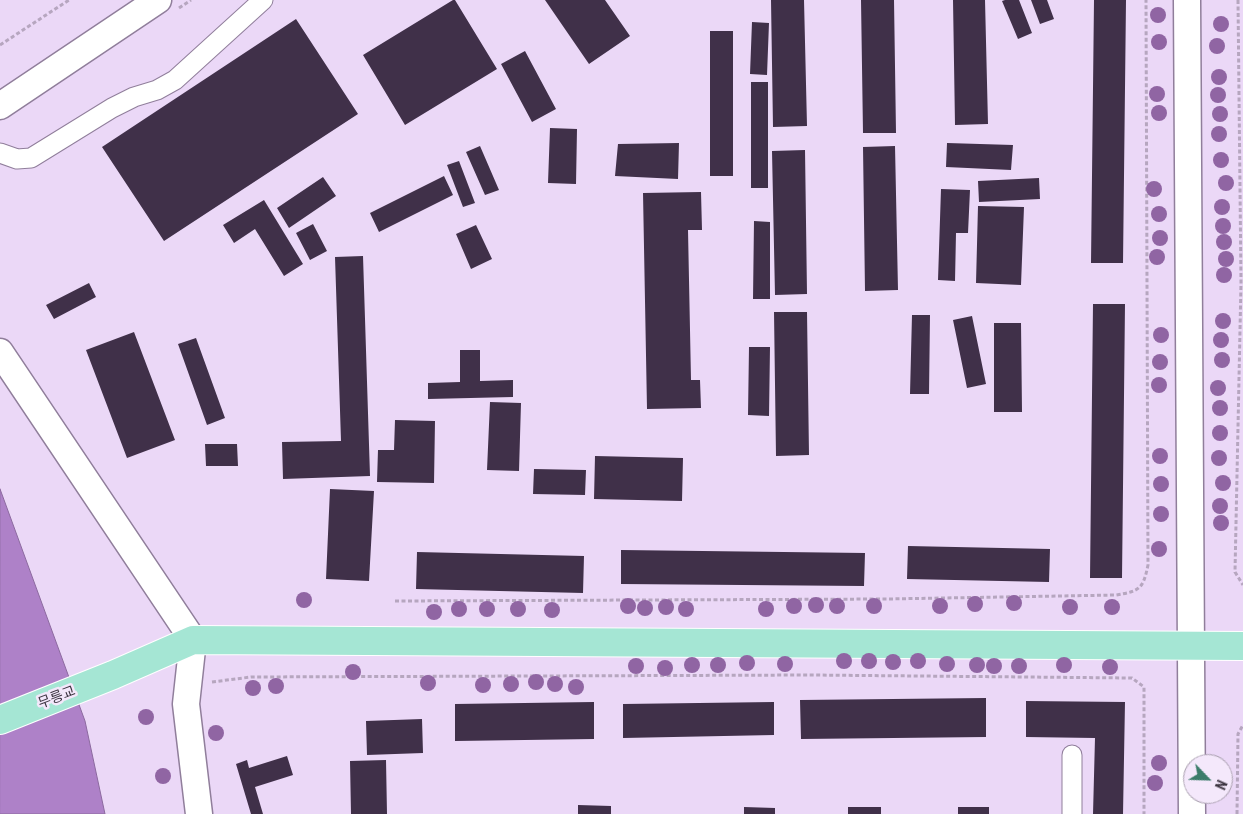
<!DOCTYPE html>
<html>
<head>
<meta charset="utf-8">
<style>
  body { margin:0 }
  #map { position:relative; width:1243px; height:814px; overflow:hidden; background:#ebd8f7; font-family:"Roboto Condensed",sans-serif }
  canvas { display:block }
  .north { position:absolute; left:1183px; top:754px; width:50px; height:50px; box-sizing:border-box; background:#f4e8fb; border:1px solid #aaa0b0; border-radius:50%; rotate:114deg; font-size:14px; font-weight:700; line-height:20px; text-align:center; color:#3c3440 }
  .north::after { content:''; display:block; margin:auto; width:18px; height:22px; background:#3c7c6a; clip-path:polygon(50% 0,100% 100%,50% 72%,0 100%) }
</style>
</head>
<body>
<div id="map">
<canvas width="1243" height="814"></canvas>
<div class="north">N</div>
</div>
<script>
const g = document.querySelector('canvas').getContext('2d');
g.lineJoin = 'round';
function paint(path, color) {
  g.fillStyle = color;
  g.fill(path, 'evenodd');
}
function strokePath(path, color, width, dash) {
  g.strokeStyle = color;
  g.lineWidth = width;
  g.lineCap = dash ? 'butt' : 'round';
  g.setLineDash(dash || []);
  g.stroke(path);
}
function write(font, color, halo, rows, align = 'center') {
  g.font = font + ' "Roboto Condensed","Noto Sans KR",sans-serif';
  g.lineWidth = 5;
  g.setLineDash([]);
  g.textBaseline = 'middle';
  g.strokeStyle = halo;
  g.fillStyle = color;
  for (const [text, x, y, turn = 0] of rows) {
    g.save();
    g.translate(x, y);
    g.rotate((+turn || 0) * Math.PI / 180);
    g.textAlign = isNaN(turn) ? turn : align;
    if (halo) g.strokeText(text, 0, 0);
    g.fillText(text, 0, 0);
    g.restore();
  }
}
const water = new Path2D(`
  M 0,489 L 85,721 L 105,814 L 0,814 Z`);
paint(water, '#ae81c8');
strokePath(water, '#8c6a9f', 1);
paint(new Path2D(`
  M 453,0 L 455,0 L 497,69 L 405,125 L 363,55 Z
  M 545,0 L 605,0 L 630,36 L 589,64 Z
  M 771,0 L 804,0 L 807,126 L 773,127 Z
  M 861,0 L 894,0 L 896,133 L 863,133 Z
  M 953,0 L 985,0 L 988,124 L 955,125 Z
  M 1005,0 L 1019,0 L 1032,33 L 1018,39 L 1002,1 Z
  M 1031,0 L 1047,0 L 1054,19 L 1040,24 Z
  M 1094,0 L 1126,0 L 1123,263 L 1091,263 Z
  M 296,19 L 358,114 L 164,241 L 102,147 Z
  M 752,22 L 769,23 L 767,75 L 750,74 Z
  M 710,31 L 733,31 L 733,176 L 710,176 Z
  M 525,51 L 556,109 L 532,122 L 501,64 Z
  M 751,82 L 768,82 L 768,188 L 751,188 Z
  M 550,128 L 577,129 L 576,184 L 548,183 Z
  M 679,143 L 678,179 L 615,176 L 618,144 Z
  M 947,143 L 1013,145 L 1011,170 L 946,167 Z
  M 480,146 L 499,190 L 485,195 L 466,152 Z
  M 895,146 L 898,290 L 865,291 L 863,147 Z
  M 805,150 L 807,294 L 775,295 L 772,151 Z
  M 459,161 L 475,203 L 463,207 L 447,165 Z
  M 444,176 L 453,195 L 379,232 L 370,213 Z
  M 323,177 L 336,196 L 289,228 L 277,208 Z
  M 1039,178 L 1040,199 L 979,202 L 978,181 Z
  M 941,189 L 970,190 L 968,233 L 956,233 L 955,281 L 938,280 Z
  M 701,192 L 702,230 L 688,230 L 691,380 L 700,380 L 701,408 L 647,409 L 643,193 Z
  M 264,200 L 303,264 L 284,276 L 255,229 L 234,243 L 223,225 Z
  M 978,206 L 1024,207 L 1021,285 L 976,283 Z
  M 754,221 L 770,222 L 770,299 L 753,299 Z
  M 313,224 L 327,251 L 310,260 L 296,233 Z
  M 476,225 L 492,259 L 471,269 L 456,234 Z
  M 363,256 L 370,476 L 283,479 L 282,442 L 341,441 L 335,257 Z
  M 89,283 L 96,297 L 54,319 L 46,305 Z
  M 1093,304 L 1125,304 L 1122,578 L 1090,578 Z
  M 774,312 L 807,312 L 809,455 L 776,456 Z
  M 912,315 L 930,315 L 929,394 L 910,394 Z
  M 972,316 L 986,384 L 967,388 L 953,320 Z
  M 994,323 L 1021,323 L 1022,412 L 994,412 Z
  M 134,332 L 175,440 L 127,458 L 86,350 Z
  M 196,338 L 225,418 L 207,425 L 178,344 Z
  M 749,347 L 770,347 L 769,416 L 748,415 Z
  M 460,350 L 480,350 L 480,381 L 513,380 L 513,397 L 428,399 L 428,383 L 460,382 Z
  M 490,402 L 521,403 L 519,471 L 487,470 Z
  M 395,420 L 435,421 L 434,483 L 377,482 L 378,450 L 394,450 Z
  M 205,444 L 237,444 L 238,466 L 206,466 Z
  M 595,456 L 683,458 L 682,501 L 594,499 Z
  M 534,469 L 586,470 L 585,495 L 533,494 Z
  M 330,489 L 374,491 L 369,581 L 326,579 Z
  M 908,546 L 1050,549 L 1049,582 L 907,579 Z
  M 621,550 L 865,553 L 864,586 L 621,584 Z
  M 417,552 L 584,556 L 583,593 L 416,589 Z
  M 986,698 L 986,737 L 801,739 L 800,700 Z
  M 1026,701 L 1125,702 L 1123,814 L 1093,814 L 1095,738 L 1026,737 Z
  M 594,702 L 594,739 L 455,741 L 455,704 Z
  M 774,702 L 774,735 L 623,738 L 623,704 Z
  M 422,719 L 423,753 L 367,755 L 366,721 Z
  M 287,756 L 293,775 L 255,787 L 263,814 L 251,814 L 236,764 L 247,760 L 249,768 Z
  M 386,760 L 387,814 L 351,814 L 350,761 Z
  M 578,805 L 611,806 L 611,814 L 578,814 Z
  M 744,807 L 775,808 L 775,814 L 744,814 Z
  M 848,807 L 881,807 L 881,814 L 848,814 Z
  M 958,807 L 989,807 L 989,814 L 958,814 Z`), '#403049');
const minor = new Path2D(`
  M 0,153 L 17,159 L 31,158 L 112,108 L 134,97 L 157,90 L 175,80 L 263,0
  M 1072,755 L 1072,814`);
const secondary = new Path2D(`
  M 1187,0 L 1192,814
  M 0,106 L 158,0
  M 0,352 L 193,640 L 186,704 L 199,814`);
const primary = new Path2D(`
  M 0,720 L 113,675 L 193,640 L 1243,646`);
strokePath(minor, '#907e9b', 21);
strokePath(secondary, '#907e9b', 29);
strokePath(primary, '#fff', 30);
strokePath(new Path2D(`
  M 1238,0 L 1241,282 L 1235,572 L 1243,585
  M 179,8 L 191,0
  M 0,45 L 69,0
  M 395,601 L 887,599 L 1116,595 C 1140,591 1143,589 1148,565 L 1146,0
  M 212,682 L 251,677 L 812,675 L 1132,678 L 1144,687 L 1144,814
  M 1237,814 L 1238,734 L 1243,725`), '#b6a6bf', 3, [4, 2.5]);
strokePath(minor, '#fff', 19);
strokePath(secondary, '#fff', 26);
strokePath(primary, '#a5e6d4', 28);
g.fillStyle = '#9065a3';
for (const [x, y] of [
  [1158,15],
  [1221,24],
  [1159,42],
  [1217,46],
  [1219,77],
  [1157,94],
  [1218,95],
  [1159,113],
  [1220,114],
  [1219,134],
  [1221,160],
  [1226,183],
  [1154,189],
  [1222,207],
  [1159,214],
  [1223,226],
  [1160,238],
  [1224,242],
  [1157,257],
  [1226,259],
  [1224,275],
  [1223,321],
  [1161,335],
  [1221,340],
  [1222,360],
  [1160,362],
  [1159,385],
  [1218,388],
  [1220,408],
  [1220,433],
  [1160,456],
  [1219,458],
  [1223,483],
  [1161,484],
  [1220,506],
  [1161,514],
  [1221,523],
  [1159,549],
  [304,600],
  [1014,603],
  [975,604],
  [816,605],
  [628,606],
  [794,606],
  [837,606],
  [874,606],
  [940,606],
  [666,607],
  [1070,607],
  [1112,607],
  [645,608],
  [459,609],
  [487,609],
  [518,609],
  [686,609],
  [766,609],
  [552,610],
  [434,612],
  [844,661],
  [869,661],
  [918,661],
  [893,662],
  [747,663],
  [785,664],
  [947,664],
  [692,665],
  [718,665],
  [977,665],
  [1064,665],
  [636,666],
  [994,666],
  [1019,666],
  [1110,667],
  [665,668],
  [353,672],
  [536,682],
  [428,683],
  [511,684],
  [555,684],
  [483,685],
  [276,686],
  [576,687],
  [253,688],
  [146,717],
  [216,733],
  [1159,763],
  [163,776],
  [1155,783]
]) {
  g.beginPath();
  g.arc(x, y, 8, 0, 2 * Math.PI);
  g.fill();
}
write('14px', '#3c3440', '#f4e8fb', [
  ["무릉교",57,698,-21]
]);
</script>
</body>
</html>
